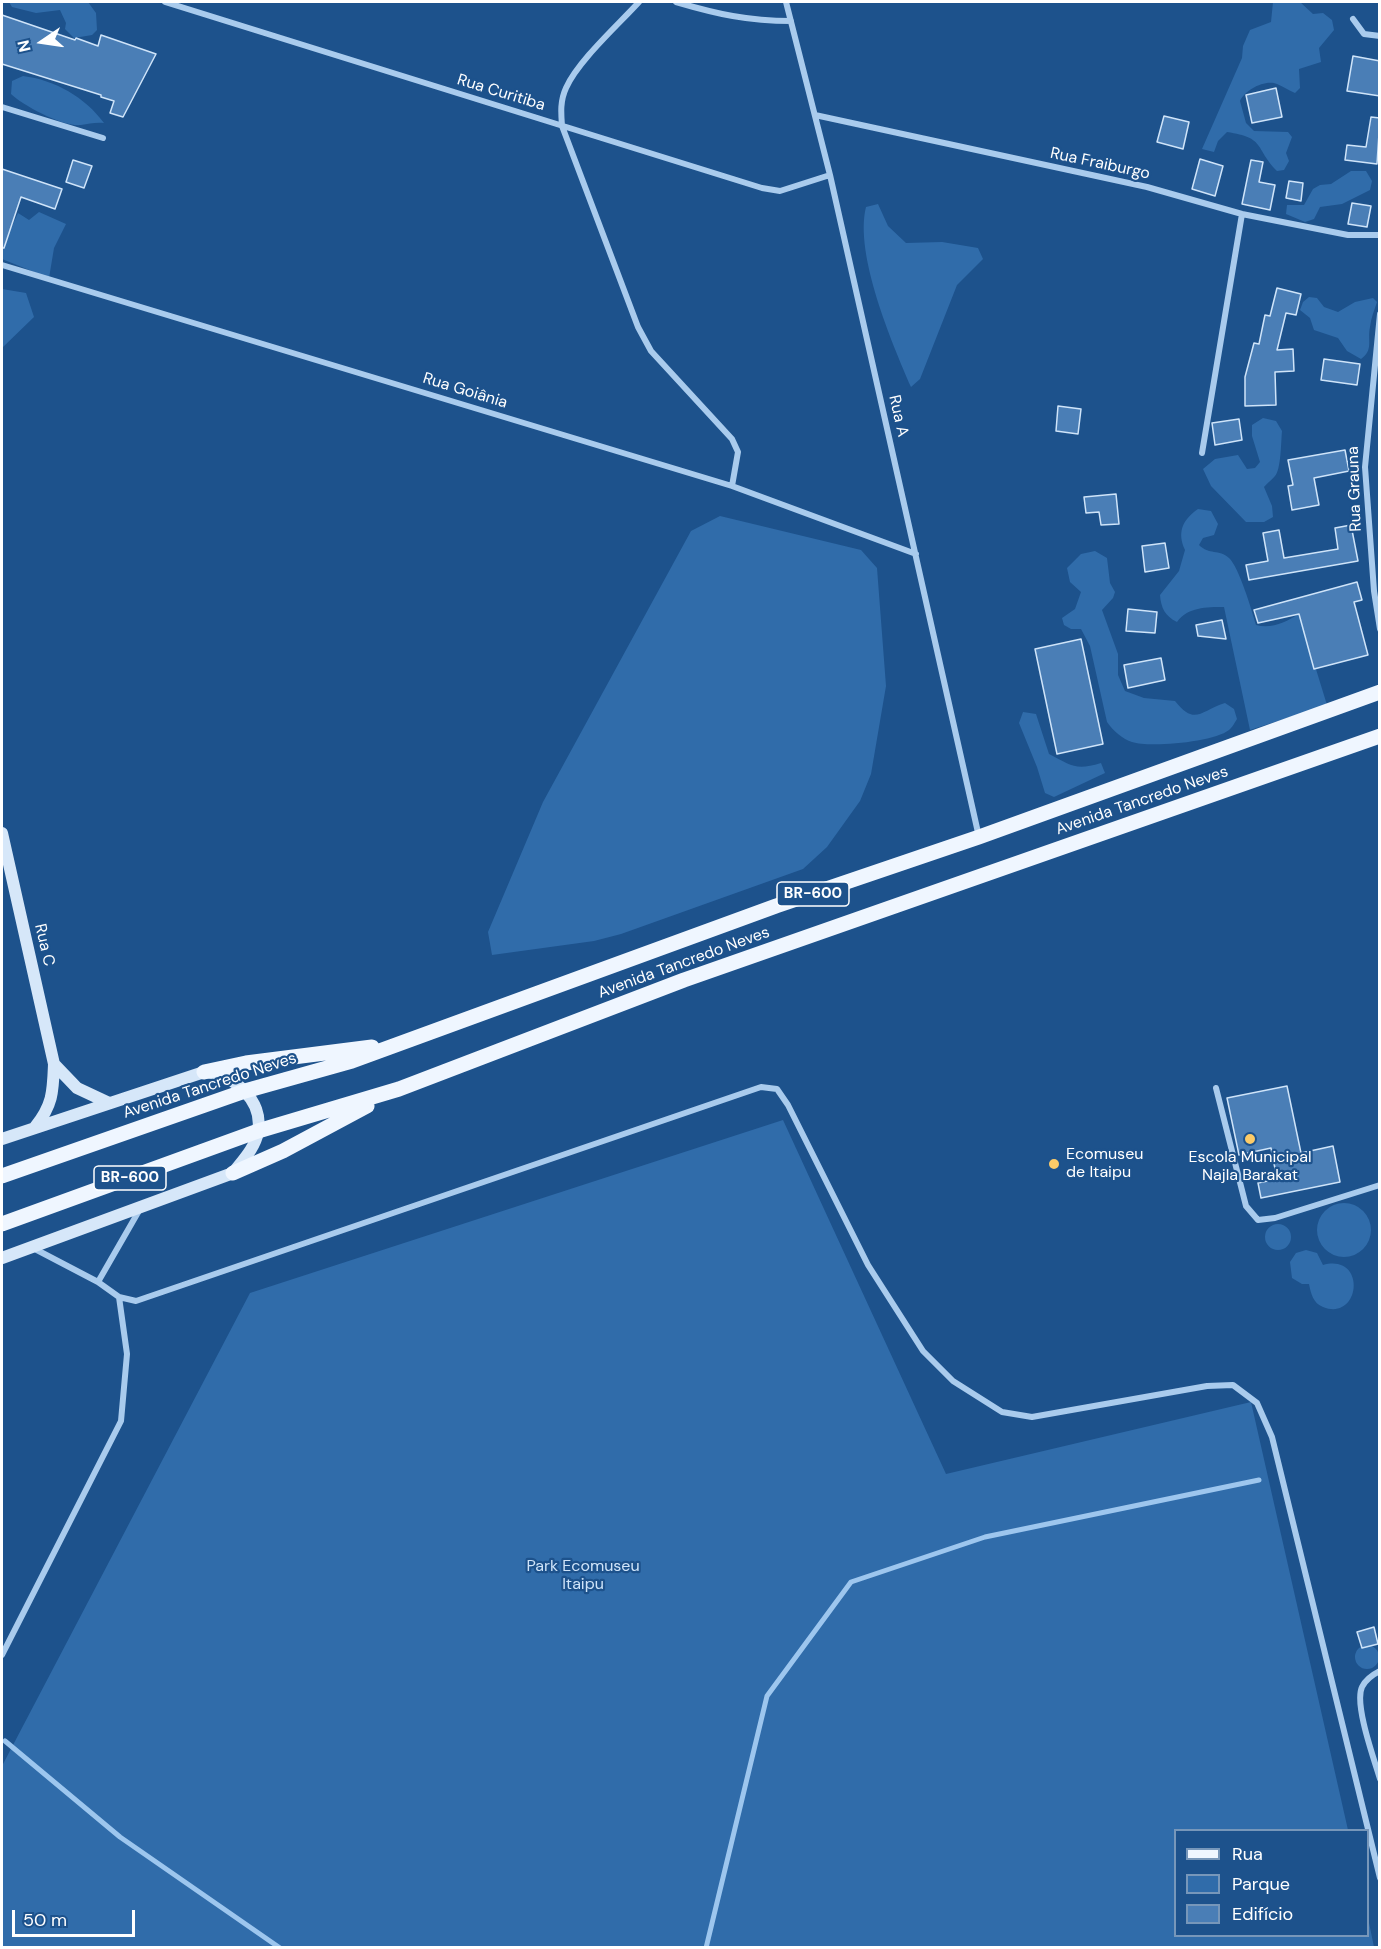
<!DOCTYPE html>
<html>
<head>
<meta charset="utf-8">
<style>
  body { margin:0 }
  #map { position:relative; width:1381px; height:1949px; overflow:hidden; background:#1d528c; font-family:"DM Sans",sans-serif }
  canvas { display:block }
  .frame { position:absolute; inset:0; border:3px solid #fff; pointer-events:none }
  .legend { position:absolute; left:1174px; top:1829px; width:195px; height:108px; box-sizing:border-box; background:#1d528c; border:2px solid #7797ba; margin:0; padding:8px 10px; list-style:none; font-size:18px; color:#fff }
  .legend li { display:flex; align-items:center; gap:12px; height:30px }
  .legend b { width:30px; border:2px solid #7797ba }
  .north { position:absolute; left:12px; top:12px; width:60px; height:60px; -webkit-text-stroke:4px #1d528c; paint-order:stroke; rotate:257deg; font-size:16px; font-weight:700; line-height:24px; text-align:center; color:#fff }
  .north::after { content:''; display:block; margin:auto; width:21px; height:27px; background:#fff; clip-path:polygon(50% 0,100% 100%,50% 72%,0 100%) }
  .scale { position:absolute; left:12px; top:1910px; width:123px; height:27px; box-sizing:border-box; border:3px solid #fff; border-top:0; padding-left:8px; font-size:18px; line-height:21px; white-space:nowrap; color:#fff; -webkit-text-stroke:4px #1d528c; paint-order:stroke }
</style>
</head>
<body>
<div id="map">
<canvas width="1381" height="1949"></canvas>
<div class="frame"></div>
<ul class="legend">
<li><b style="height:8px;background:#eff6ff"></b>Rua</li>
<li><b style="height:16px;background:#306caa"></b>Parque</li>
<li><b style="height:16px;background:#4a7eb6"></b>Edifício</li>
</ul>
<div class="north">N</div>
<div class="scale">50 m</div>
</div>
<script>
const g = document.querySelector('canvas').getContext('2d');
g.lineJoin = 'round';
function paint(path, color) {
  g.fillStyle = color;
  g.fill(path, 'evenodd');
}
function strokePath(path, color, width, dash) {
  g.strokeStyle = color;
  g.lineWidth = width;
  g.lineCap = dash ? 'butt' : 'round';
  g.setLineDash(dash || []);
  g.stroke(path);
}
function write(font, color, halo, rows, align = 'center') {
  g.font = font + ' "DM Sans",sans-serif';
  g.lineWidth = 4.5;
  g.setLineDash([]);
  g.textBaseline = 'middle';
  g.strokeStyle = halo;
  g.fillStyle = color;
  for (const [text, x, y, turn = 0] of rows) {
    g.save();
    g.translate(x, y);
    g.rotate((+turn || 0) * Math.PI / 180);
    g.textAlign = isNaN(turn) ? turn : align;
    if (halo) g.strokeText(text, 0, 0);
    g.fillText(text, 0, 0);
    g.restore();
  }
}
paint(new Path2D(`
  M 9,2 L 88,2 L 96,13 L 97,30 L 92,35 L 74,38 L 65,29 L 66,23 L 60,10 L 36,13 L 12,7 Z
  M 1273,2 L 1300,2 L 1313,14 L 1323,13 L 1332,20 L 1334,30 L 1319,48 L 1321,62 L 1299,69 L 1300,88 L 1295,93 C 1288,90 1284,87 1277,84 C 1265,79 1245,90 1240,101 L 1246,123 L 1254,131 L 1288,132 L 1292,137 L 1286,153 L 1289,161 L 1284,170 L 1277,171 C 1254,147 1266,138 1227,132 L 1218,141 L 1214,152 L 1202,149 L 1242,58 L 1243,46 L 1250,30 L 1271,22 Z
  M 23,76 C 55,80 85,97 104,123 C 95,122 89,124 81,125 C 63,127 24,106 11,94 L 12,81 Z
  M 1351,171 L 1366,171 L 1372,181 L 1370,190 L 1342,204 L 1320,207 L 1314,219 L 1305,222 L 1286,214 L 1287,205 L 1304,205 L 1313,189 L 1320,185 L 1331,184 Z
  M 878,204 L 888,226 L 906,243 L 942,242 L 978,248 L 983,259 L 957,285 L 920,379 L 911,387 C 892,343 854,254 866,207 Z
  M 39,212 L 66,224 L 54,248 L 49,278 L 2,259 L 2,225 L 11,228 L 18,213 L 29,220 Z
  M 2,289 L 26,293 L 34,317 L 2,348 Z
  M 1309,297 L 1317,298 L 1324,307 L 1338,312 L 1355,302 L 1373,298 L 1377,302 C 1374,311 1371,318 1370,327 C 1367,340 1374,350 1361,359 L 1347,351 L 1338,338 L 1314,330 L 1310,318 L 1300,310 L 1303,302 Z
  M 1263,418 L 1276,421 L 1282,431 C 1281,442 1281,470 1275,476 C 1272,480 1267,483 1264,487 L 1272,506 L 1273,517 L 1264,522 L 1246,522 L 1211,486 L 1203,469 L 1215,459 L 1238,455 L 1247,469 L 1255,468 L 1260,462 L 1252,436 L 1252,425 Z
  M 1198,509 L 1211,511 L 1218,524 L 1214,535 L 1203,538 L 1199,545 C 1209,555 1219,549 1229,558 C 1239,567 1252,611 1256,625 C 1272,629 1286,622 1299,614 L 1327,705 L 1250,730 L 1224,607 C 1206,607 1188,607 1177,622 C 1165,616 1161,608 1160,595 L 1179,571 L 1185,550 C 1177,533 1182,520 1198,509 Z
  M 720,516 L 861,550 L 877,568 L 886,686 L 871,774 L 860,801 L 827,847 L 803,869 L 621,934 L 594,941 L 492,955 L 488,932 L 543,802 L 691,531 Z
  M 1095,551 L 1107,558 L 1110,583 L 1115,592 L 1113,598 L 1102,610 L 1118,654 L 1118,675 L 1125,691 L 1144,698 L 1175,701 C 1195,726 1200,711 1225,703 L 1234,709 L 1237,719 C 1235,722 1232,728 1229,730 C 1214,742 1150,748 1132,742 C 1123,739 1113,731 1107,722 L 1090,646 L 1081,629 L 1071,629 L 1064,625 L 1062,618 L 1075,609 L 1081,592 L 1070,582 L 1067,568 L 1081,554 Z
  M 1023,712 L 1036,714 L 1049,754 C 1071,765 1075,771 1101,763 L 1105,773 L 1054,797 L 1045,793 L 1037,767 L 1019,723 Z
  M 783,1120 L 946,1474 L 1251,1402 L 1348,1830 L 1176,1830 L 1176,1936 L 1368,1936 L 1368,1918 L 1374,1947 L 2,1948 L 2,1766 L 250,1293 Z
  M1317 1230a27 27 0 1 1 54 0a27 27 0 1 1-54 0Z
  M1265 1237a13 13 0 1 1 26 0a13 13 0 1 1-26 0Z
  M 1306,1250 L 1317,1253 L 1323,1265 C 1367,1253 1361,1322 1323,1307 C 1313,1303 1311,1294 1309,1284 L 1302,1284 L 1292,1278 L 1290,1262 L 1296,1253 Z
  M1355 1657a12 12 0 1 1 24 0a12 12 0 1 1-24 0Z`), '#306caa');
strokePath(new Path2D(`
  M 5,1741 L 120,1837 L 280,1948
  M 706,1948 L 767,1696 L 851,1582 L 985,1537 L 1259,1480`), '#9dc6ee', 5);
const building = new Path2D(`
  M 2,15 L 75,40 L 76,38 L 98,46 L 101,35 L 156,54 L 123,117 L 110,113 L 114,101 L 101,97 L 101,95 L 2,64 Z
  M 1353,56 L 1380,61 L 1380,96 L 1347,91 Z
  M 1276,88 L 1282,117 L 1252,123 L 1246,95 Z
  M 1164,116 L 1189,122 L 1183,149 L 1157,142 Z
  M 1371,117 L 1380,118 L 1377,164 L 1345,160 L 1347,145 L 1366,147 Z
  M 1200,159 L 1223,166 L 1215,196 L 1192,189 Z
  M 73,160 L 92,166 L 84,188 L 66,182 Z
  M 1251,160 L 1263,162 L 1259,182 L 1275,185 L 1270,210 L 1242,204 Z
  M 2,169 L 62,189 L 55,209 L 21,197 L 4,248 L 2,248 Z
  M 1289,181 L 1303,183 L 1301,201 L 1286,198 Z
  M 1352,203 L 1371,206 L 1367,227 L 1348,224 Z
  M 1277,288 L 1301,294 L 1296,315 L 1286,313 L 1277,350 L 1293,349 L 1294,371 L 1275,372 L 1276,405 L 1245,406 L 1245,377 L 1254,343 L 1259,344 L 1265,315 L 1270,316 Z
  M 1324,359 L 1360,364 L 1357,385 L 1321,380 Z
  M 1058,406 L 1081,409 L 1078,434 L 1056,431 Z
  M 1239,419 L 1242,440 L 1215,445 L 1212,423 Z
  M 1345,450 L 1349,471 L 1314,478 L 1319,505 L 1292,510 L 1288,486 L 1293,485 L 1288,460 Z
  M 1116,494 L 1119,524 L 1101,525 L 1099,512 L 1086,513 L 1084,497 Z
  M 1351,525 L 1358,561 L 1249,580 L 1246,565 L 1268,561 L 1263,533 L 1279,530 L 1284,558 L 1338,549 L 1335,528 Z
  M 1165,543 L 1169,568 L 1145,572 L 1142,546 Z
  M 1357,582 L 1362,600 L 1354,602 L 1368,655 L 1314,669 L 1299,614 L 1258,623 L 1254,610 Z
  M 1128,609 L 1157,612 L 1155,633 L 1126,631 Z
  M 1222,620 L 1226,639 L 1198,636 L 1196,625 Z
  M 1081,639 L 1103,744 L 1057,754 L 1035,649 Z
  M 1161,658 L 1165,680 L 1128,688 L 1124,665 Z
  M 1287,1086 L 1301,1153 L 1333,1146 L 1340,1182 L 1261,1198 L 1258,1183 L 1277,1179 L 1271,1148 L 1239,1155 L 1227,1098 Z
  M 1374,1627 L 1378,1644 L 1362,1648 L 1357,1632 Z`);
paint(building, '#4a7eb6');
strokePath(building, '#cfe4f9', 1.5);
strokePath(new Path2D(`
  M 165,2 L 762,188 L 780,191 L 830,175
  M 639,2 C 618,25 578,61 566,88 C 560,101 561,113 562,126 L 638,327 L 651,351 L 732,439 L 738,452 L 732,486
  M 676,2 C 717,14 748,21 791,21
  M 786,2 L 830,175 L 979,837
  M 1353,19 L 1364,34 L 1380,36
  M 2,107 L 103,138
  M 815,115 L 1147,187 L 1242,214 L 1348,235 L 1380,235
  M 2,265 L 732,486 L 916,554
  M 1380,314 L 1365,467 L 1374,591 L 1380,629
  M 1202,453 L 1242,214
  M 1216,1088 L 1246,1206 L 1258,1220 L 1275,1218 L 1380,1185
  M 33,1248 L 98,1282 L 119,1297 L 136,1301 L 761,1087 L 777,1089 L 788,1105 L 868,1265 L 923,1351 L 953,1381 L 1002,1412 L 1032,1417 L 1207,1386 L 1233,1385 L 1257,1403 L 1272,1437 L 1380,1878
  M 98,1282 L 140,1209
  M 2,1655 L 121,1421 L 127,1354 L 119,1297
  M 1380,1671 C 1372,1675 1366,1679 1362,1687 C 1354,1704 1374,1759 1380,1779`), '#a9cbed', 6);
strokePath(new Path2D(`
  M 2,833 L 54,1064 C 53,1091 53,1105 35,1127
  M 54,1064 L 77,1088 L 109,1103
  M 2,1139 L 204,1072 C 233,1074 264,1100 258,1132 C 255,1148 243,1160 233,1173 L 2,1258`), '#d6e7f9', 12);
strokePath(new Path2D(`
  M 204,1072 L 246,1063 L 372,1047
  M 233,1173 L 283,1151 L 367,1106
  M 2,1176 L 245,1091 L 352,1061 L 776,906 L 979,837 L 1380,692
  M 2,1224 L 258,1131 L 399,1089 L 684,980 L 1380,736`), '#eff6ff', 15);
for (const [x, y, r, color] of [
  [1250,1139,6,"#fccb68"],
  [1054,1164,6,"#fccb68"]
]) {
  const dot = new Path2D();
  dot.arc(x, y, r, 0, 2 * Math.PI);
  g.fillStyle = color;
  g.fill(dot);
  strokePath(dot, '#1d528c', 2);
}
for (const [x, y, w] of [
  [813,894,72],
  [130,1178,72]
]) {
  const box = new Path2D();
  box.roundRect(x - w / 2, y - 12, w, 24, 4.5);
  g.fillStyle = '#1d528c';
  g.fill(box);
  strokePath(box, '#fff', 1.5);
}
write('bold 15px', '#fff', null, [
  ["BR-600",813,894],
  ["BR-600",130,1178]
]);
write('16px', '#fff', '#1d528c', [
  ["Rua Curitiba",501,93,17],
  ["Rua Fraiburgo",1100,164,12],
  ["Rua Goiânia",465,391,17],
  ["Rua A",898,416,77],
  ["Rua Grauna",1355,489,-92],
  ["Avenida Tancredo Neves",1142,801,-19],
  ["Rua C",44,945,77],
  ["Avenida Tancredo Neves",684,963,-20],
  ["Avenida Tancredo Neves",210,1086,-18]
]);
write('16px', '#fff', '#1d528c', [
  ["Ecomuseu",1066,1155],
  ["de Itaipu",1066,1173],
  ["Escola Municipal",1250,1158,"center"],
  ["Najla Barakat",1250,1176,"center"]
], 'left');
write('16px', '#cfe4f9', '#1d528c', [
  ["Park Ecomuseu",583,1567],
  ["Itaipu",583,1585]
]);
</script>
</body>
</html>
